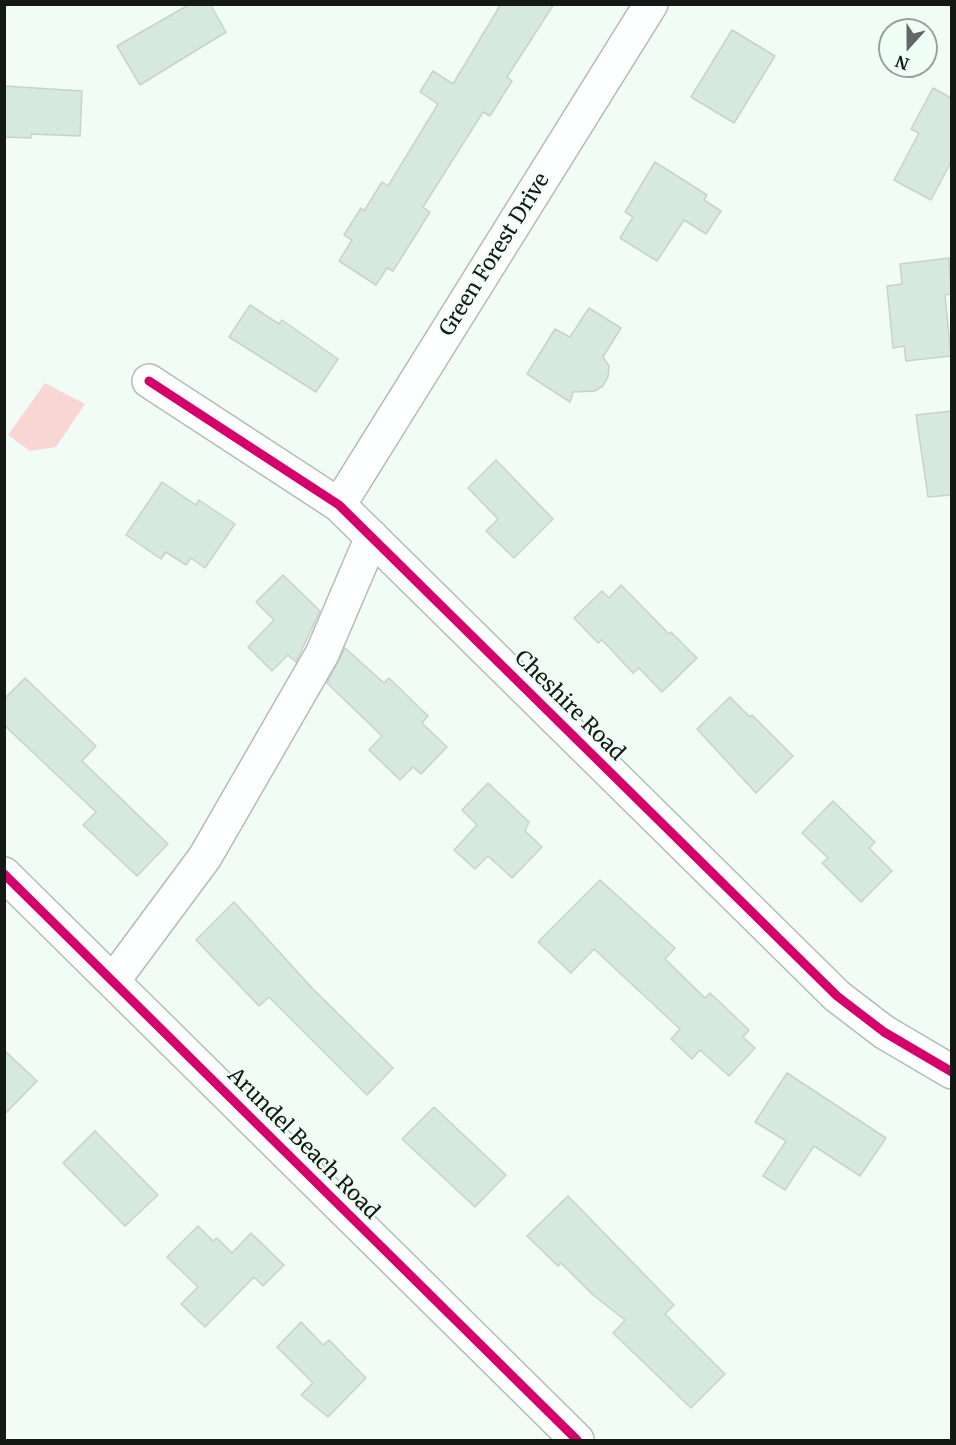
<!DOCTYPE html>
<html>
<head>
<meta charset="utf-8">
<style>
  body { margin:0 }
  #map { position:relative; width:956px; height:1445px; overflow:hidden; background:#f2fcf7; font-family:Merriweather,serif }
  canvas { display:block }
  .frame { position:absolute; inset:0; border:6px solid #141916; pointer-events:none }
  .north { position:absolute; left:878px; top:18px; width:60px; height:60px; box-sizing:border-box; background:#effff6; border:2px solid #97a39c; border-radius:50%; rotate:201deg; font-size:16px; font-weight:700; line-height:24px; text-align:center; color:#141916 }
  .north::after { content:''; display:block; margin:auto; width:21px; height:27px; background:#626865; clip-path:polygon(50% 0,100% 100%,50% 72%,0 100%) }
</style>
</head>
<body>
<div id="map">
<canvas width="956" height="1445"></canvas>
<div class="frame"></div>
<div class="north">N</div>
</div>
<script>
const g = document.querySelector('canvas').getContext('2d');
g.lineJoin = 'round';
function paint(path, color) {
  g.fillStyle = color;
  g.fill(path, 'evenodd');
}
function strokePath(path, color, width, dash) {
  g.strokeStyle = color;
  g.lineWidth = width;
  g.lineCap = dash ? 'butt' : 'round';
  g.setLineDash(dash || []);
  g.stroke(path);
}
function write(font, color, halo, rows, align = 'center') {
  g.font = font + ' Merriweather,serif';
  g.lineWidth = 4.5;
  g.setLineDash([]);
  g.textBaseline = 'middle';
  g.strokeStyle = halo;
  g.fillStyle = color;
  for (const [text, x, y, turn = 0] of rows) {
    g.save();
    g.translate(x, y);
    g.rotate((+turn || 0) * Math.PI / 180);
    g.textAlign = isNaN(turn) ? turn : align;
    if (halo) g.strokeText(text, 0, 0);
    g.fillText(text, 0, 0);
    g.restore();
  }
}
paint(new Path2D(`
  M 45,383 L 85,404 L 56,447 L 30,451 L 8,435 Z`), '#f8d6d4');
const building = new Path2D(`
  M 190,4 L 210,4 L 226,32 L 140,85 L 117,46 Z
  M 501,4 L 554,4 L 507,77 L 512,81 L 490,116 L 483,112 L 423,207 L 430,212 L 393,271 L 387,268 L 376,285 L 339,261 L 352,240 L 344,235 L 361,208 L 364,211 L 382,182 L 388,186 L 438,104 L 420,92 L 433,71 L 453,84 Z
  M 732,30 L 775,56 L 734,123 L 691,97 Z
  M 4,86 L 82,91 L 80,136 L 31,134 L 31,138 L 4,137 Z
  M 933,88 L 951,98 L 951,162 L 931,200 L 894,180 L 919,133 L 911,129 Z
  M 655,162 L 707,195 L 704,200 L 721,211 L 706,234 L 684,220 L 657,261 L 620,238 L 633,217 L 625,212 Z
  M 949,258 L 951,294 L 945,295 L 951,356 L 906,361 L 904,346 L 893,348 L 887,286 L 902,284 L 900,264 Z
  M 250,305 L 279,324 L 282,320 L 338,359 L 316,392 L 229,337 Z
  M 589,308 L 621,328 L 603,357 L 609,366 L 608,377 L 603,386 L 595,391 L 573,392 L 570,402 L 527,374 L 555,329 L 570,337 Z
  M 951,411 L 951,495 L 928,497 L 916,415 Z
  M 496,460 L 553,519 L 514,558 L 486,531 L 498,519 L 468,488 Z
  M 162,482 L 196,505 L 199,500 L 235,524 L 205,568 L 191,558 L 186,565 L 166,552 L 161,559 L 126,535 Z
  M 283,575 L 320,611 L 296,662 L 288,655 L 272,671 L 248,647 L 274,620 L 256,602 Z
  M 621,585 L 669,634 L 671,632 L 697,658 L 662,692 L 639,668 L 633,673 L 602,640 L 598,643 L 574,618 L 602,591 L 609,598 Z
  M 345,648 L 384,683 L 389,678 L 428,716 L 422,723 L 447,747 L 421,774 L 413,767 L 400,780 L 369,750 L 382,736 L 327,683 Z
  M 25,678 L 96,746 L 82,761 L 168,844 L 137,876 L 83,825 L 96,812 L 4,725 L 4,699 Z
  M 730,697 L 750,717 L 752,715 L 793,756 L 756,793 L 697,729 Z
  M 488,783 L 529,822 L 525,831 L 542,847 L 512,878 L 488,856 L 475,869 L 454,850 L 477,825 L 462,810 Z
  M 833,801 L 875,842 L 869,848 L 892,871 L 861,902 L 822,863 L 828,858 L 802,833 Z
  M 600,880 L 675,948 L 665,959 L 705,998 L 710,993 L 749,1030 L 743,1037 L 755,1048 L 729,1076 L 700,1050 L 692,1059 L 671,1039 L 680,1029 L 594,949 L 571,973 L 538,942 Z
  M 234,902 L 312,988 L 393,1068 L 367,1095 L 269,997 L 259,1006 L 196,940 Z
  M 4,1050 L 37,1081 L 4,1115 Z
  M 787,1073 L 886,1138 L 860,1176 L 814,1146 L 785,1190 L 763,1176 L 786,1141 L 755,1122 Z
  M 434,1107 L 506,1175 L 475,1207 L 402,1139 Z
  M 95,1131 L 158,1195 L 125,1226 L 63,1163 Z
  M 568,1196 L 674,1305 L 665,1314 L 725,1374 L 691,1408 L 613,1333 L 625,1320 L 593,1295 L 561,1263 L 558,1266 L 527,1236 Z
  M 198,1226 L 213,1241 L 217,1238 L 232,1253 L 251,1233 L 284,1265 L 263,1286 L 254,1277 L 205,1327 L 181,1304 L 198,1287 L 167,1257 Z
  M 301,1322 L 323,1345 L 329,1340 L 366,1378 L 328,1417 L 301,1395 L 313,1383 L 277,1347 Z`);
paint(building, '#d6e9df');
strokePath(building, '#cad1cd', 1.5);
const minor = new Path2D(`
  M 149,381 L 339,505 L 837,996 L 884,1032 L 952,1072
  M 339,505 L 651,4
  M 4,874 L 577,1440
  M 113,981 L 205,857 L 322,654 L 372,537`);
strokePath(minor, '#b4bbb7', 36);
strokePath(minor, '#fdfffe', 33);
strokePath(new Path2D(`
  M 149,381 L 339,505 L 837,996 L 884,1032 L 952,1072
  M 4,874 L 577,1440`), '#d6006c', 9);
write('21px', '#141916', '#effff6', [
  ["Green Forest Drive",495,255,-58],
  ["Cheshire Road",569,706,45],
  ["Arundel Beach Road",303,1144,45]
]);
</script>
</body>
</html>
